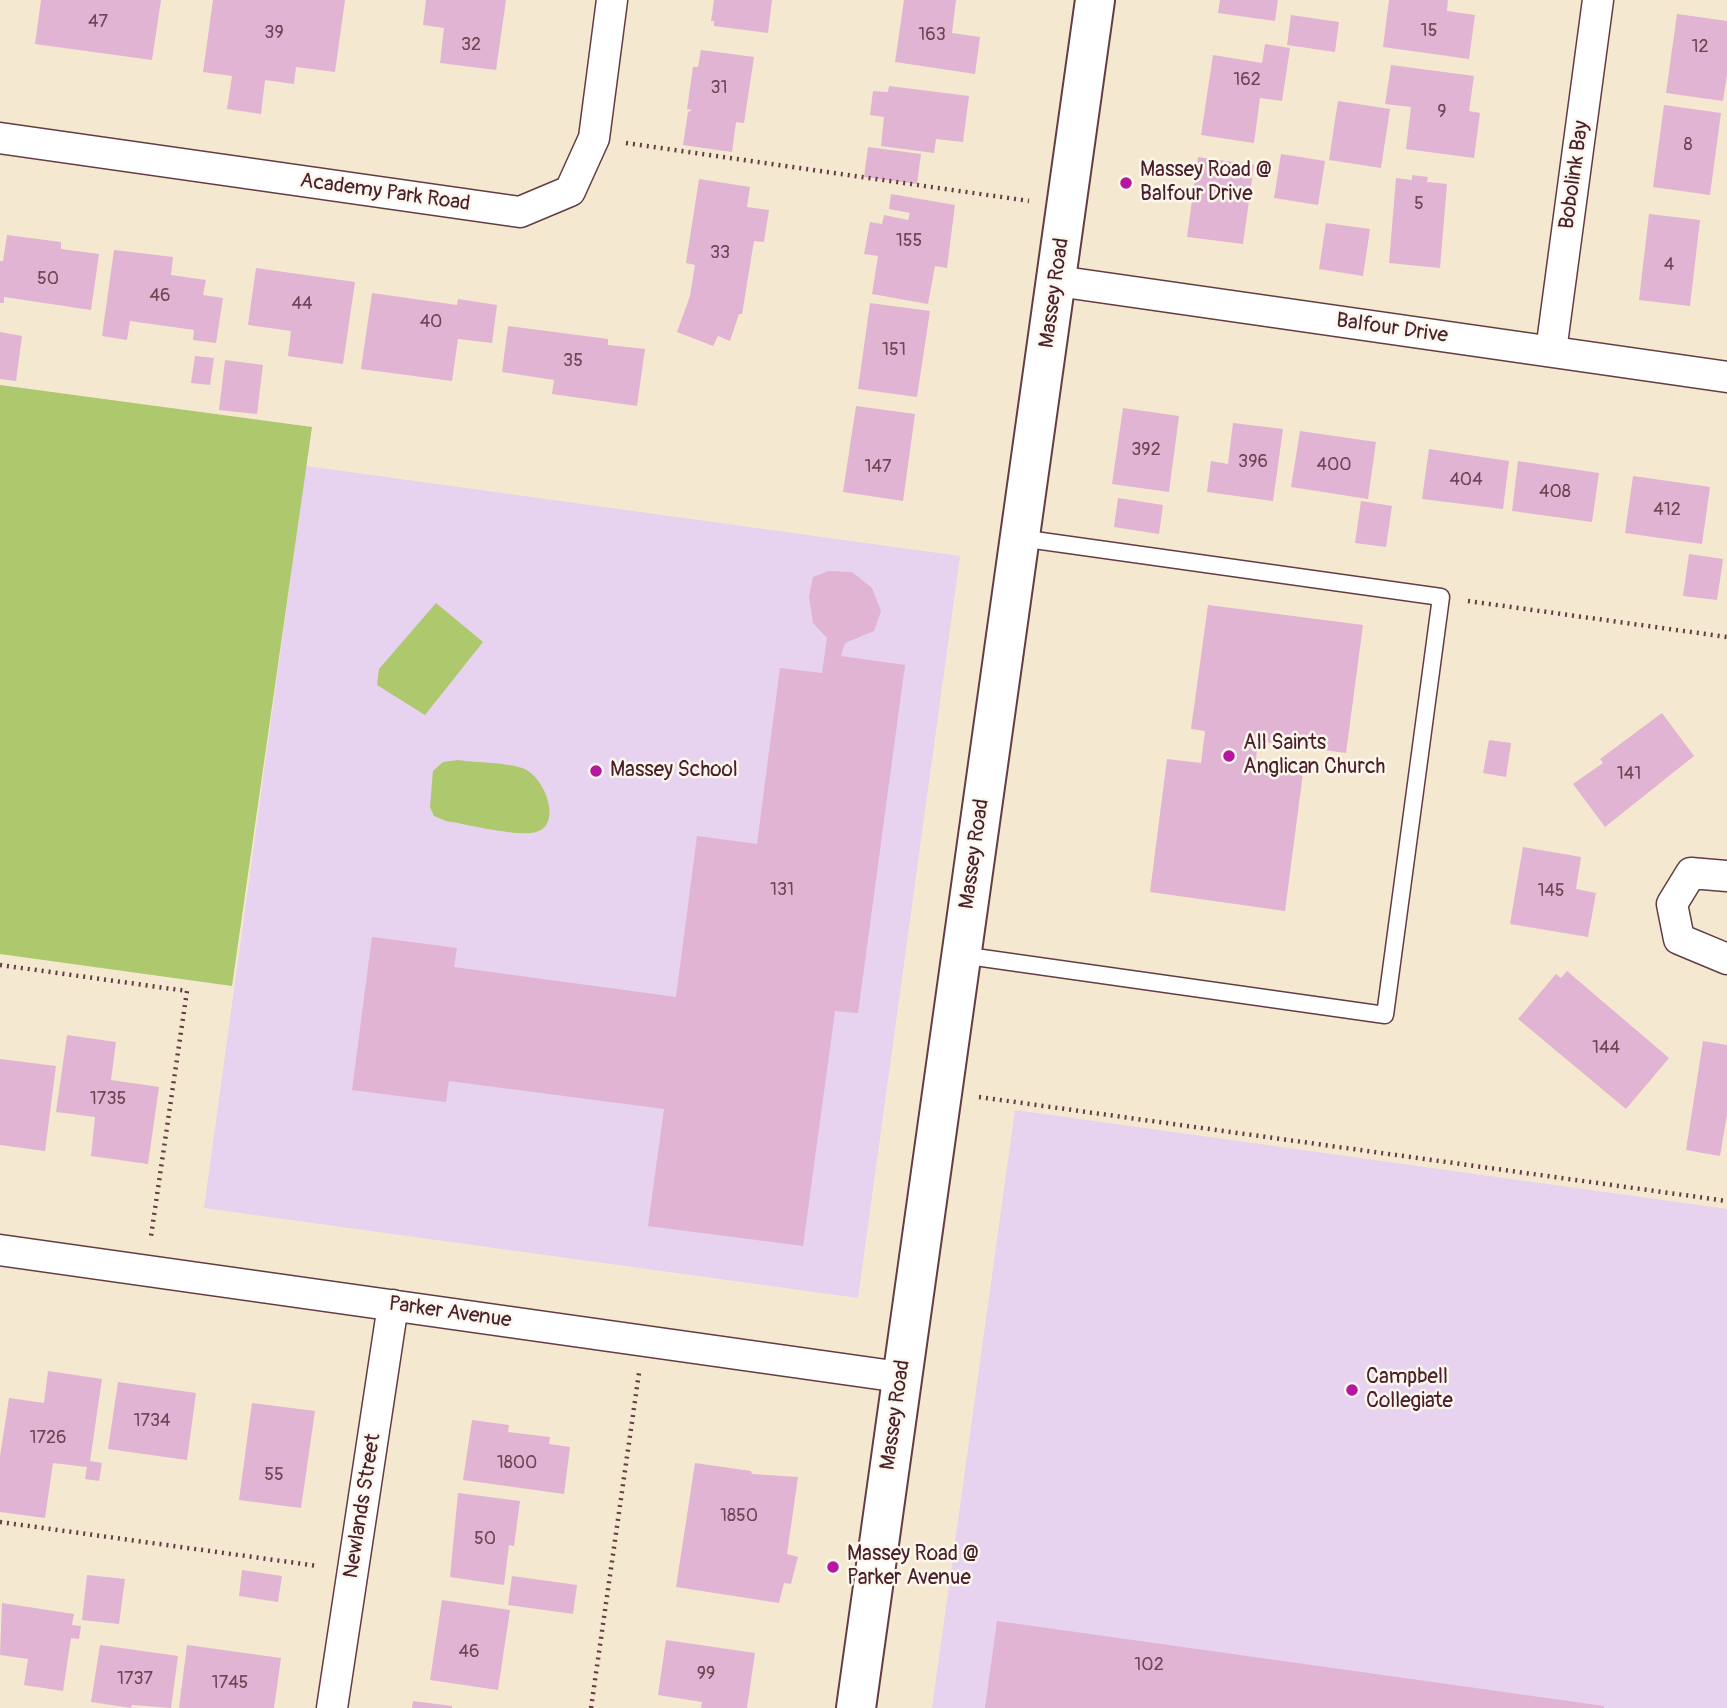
<!DOCTYPE html>
<html>
<head>
<meta charset="utf-8">
<style>
  body { margin:0 }
  canvas { display:block; background:#f5e8d0 }
</style>
</head>
<body>
<canvas width="1727" height="1708"></canvas>
<script>
const g = document.querySelector('canvas').getContext('2d');
g.lineJoin = 'round';
function paint(path, color) {
  g.fillStyle = color;
  g.fill(path, 'evenodd');
}
function strokePath(path, color, width, dash) {
  g.strokeStyle = color;
  g.lineWidth = width;
  g.lineCap = dash ? 'butt' : 'round';
  g.setLineDash(dash || []);
  g.stroke(path);
}
function write(font, color, halo, rows, align = 'center') {
  g.font = font + ' Pangolin,sans-serif';
  g.lineWidth = 5;
  g.setLineDash([]);
  g.textBaseline = 'middle';
  g.strokeStyle = halo;
  g.fillStyle = color;
  for (const [text, x, y, turn = 0] of rows) {
    g.save();
    g.translate(x, y);
    g.rotate((+turn || 0) * Math.PI / 180);
    g.textAlign = isNaN(turn) ? turn : align;
    if (halo) g.strokeText(text, 0, 0);
    g.fillText(text, 0, 0);
    g.restore();
  }
}
paint(new Path2D(`
  M 306,466 L 960,556 L 858,1298 L 204,1208 Z
  M 1015,1110 L 1727,1209 L 1727,1708 L 932,1708 Z`), '#e7d2ef');
paint(new Path2D(`
  M 0,385 L 312,427 L 232,986 L 0,954 Z
  M 436,603 L 483,642 L 425,715 L 377,685 L 379,669 Z
  M 458,760 C 479,763 503,762 522,768 C 545,775 566,830 531,833 C 508,835 471,825 446,821 L 434,816 L 430,807 L 433,771 L 443,762 Z`), '#aec86e');
paint(new Path2D(`
  M 41,0 L 161,0 L 152,60 L 35,44 Z
  M 213,0 L 345,0 L 335,72 L 296,67 L 294,84 L 265,80 L 261,114 L 227,109 L 232,76 L 203,72 Z
  M 426,0 L 506,0 L 496,70 L 440,63 L 444,28 L 423,25 Z
  M 714,0 L 772,0 L 768,33 L 714,26 L 714,21 L 711,21 Z
  M 904,0 L 956,0 L 952,33 L 980,37 L 975,74 L 895,62 Z
  M 1220,0 L 1278,0 L 1275,21 L 1218,13 Z
  M 1389,0 L 1448,0 L 1447,11 L 1475,15 L 1469,59 L 1383,47 Z
  M 1677,14 L 1727,21 L 1727,74 L 1723,101 L 1666,93 Z
  M 1291,15 L 1339,22 L 1335,52 L 1287,45 Z
  M 1265,44 L 1290,48 L 1282,101 L 1260,98 L 1254,143 L 1201,135 L 1213,55 L 1262,63 Z
  M 701,50 L 754,57 L 744,123 L 736,122 L 732,152 L 683,145 L 688,112 L 692,110 L 687,109 L 693,67 L 698,67 Z
  M 1391,65 L 1474,76 L 1469,111 L 1480,113 L 1474,158 L 1406,149 L 1411,107 L 1385,104 Z
  M 889,86 L 969,96 L 963,142 L 936,139 L 934,153 L 881,146 L 884,117 L 870,115 L 873,91 L 888,92 Z
  M 1338,101 L 1390,109 L 1381,168 L 1329,160 Z
  M 1664,105 L 1721,113 L 1710,195 L 1653,187 Z
  M 868,147 L 921,154 L 917,184 L 864,177 Z
  M 1281,154 L 1325,161 L 1318,205 L 1274,198 Z
  M 1198,157 L 1254,165 L 1243,244 L 1187,237 Z
  M 1412,175 L 1428,177 L 1427,182 L 1447,184 L 1440,268 L 1389,263 L 1396,178 L 1412,180 Z
  M 699,179 L 750,187 L 747,207 L 769,210 L 764,242 L 754,241 L 742,314 L 739,314 L 730,341 L 718,336 L 713,346 L 677,332 L 690,296 L 695,265 L 686,263 Z
  M 891,194 L 955,205 L 947,268 L 935,266 L 928,304 L 872,294 L 878,256 L 864,254 L 870,222 L 882,224 L 884,215 L 908,220 L 910,213 L 889,209 Z
  M 1649,214 L 1700,220 L 1690,306 L 1639,300 Z
  M 1326,223 L 1370,229 L 1363,276 L 1319,269 Z
  M 7,235 L 61,242 L 61,249 L 99,254 L 91,310 L 4,297 L 4,303 L 0,303 L 0,261 L 3,261 Z
  M 114,250 L 173,257 L 171,275 L 206,280 L 203,295 L 223,298 L 216,343 L 193,340 L 194,330 L 130,321 L 127,340 L 102,336 Z
  M 256,268 L 355,282 L 343,364 L 288,356 L 291,331 L 248,325 Z
  M 372,293 L 457,305 L 458,299 L 497,305 L 492,343 L 458,339 L 452,381 L 361,369 Z
  M 870,303 L 930,311 L 917,397 L 858,389 Z
  M 508,326 L 608,339 L 608,345 L 645,349 L 637,406 L 552,394 L 554,380 L 502,372 Z
  M 0,332 L 22,336 L 16,381 L 0,379 Z
  M 195,356 L 214,358 L 210,385 L 191,383 Z
  M 225,360 L 263,365 L 257,414 L 219,410 Z
  M 856,406 L 915,414 L 903,501 L 843,492 Z
  M 1123,408 L 1179,416 L 1169,492 L 1112,484 Z
  M 1233,423 L 1283,429 L 1273,501 L 1207,492 L 1211,461 L 1228,464 Z
  M 1300,431 L 1376,442 L 1368,499 L 1291,487 Z
  M 1429,449 L 1509,461 L 1503,509 L 1422,499 Z
  M 1518,461 L 1599,473 L 1592,522 L 1512,511 Z
  M 1633,476 L 1710,487 L 1702,544 L 1625,533 Z
  M 1118,498 L 1163,505 L 1159,534 L 1114,527 Z
  M 1361,501 L 1392,506 L 1386,547 L 1355,543 Z
  M 1689,554 L 1723,559 L 1717,600 L 1683,596 Z
  M 829,571 L 852,572 L 872,588 L 881,611 L 874,631 L 845,643 L 841,656 L 905,665 L 858,1013 L 835,1011 L 803,1246 L 648,1226 L 664,1109 L 449,1081 L 446,1102 L 352,1090 L 372,937 L 457,948 L 454,967 L 676,997 L 697,836 L 757,844 L 780,668 L 822,673 L 827,638 L 813,623 L 809,597 L 813,577 Z
  M 1208,605 L 1363,625 L 1346,753 L 1258,741 L 1255,767 L 1303,773 L 1285,911 L 1150,892 L 1167,759 L 1201,763 L 1205,731 L 1191,729 Z
  M 1662,713 L 1694,756 L 1605,827 L 1573,784 L 1603,763 L 1600,759 Z
  M 1489,740 L 1511,743 L 1506,777 L 1483,773 Z
  M 1523,847 L 1581,857 L 1576,889 L 1596,893 L 1588,937 L 1510,924 Z
  M 1567,971 L 1669,1058 L 1626,1109 L 1518,1019 L 1556,974 L 1561,978 Z
  M 67,1035 L 116,1042 L 111,1080 L 159,1087 L 148,1164 L 91,1156 L 95,1117 L 56,1112 Z
  M 1703,1041 L 1727,1045 L 1727,1114 L 1720,1156 L 1686,1150 Z
  M 0,1059 L 56,1066 L 45,1151 L 0,1145 Z
  M 48,1371 L 102,1379 L 90,1461 L 102,1463 L 99,1481 L 85,1479 L 87,1467 L 53,1463 L 45,1518 L 0,1512 L 0,1456 L 9,1398 L 44,1403 Z
  M 118,1382 L 196,1393 L 187,1460 L 108,1449 Z
  M 252,1403 L 315,1411 L 301,1508 L 239,1500 Z
  M 472,1420 L 509,1425 L 508,1432 L 550,1437 L 549,1444 L 570,1447 L 564,1494 L 463,1480 Z
  M 695,1463 L 751,1471 L 752,1474 L 798,1477 L 787,1554 L 798,1557 L 791,1584 L 784,1583 L 779,1603 L 676,1587 Z
  M 458,1493 L 520,1501 L 514,1546 L 509,1545 L 504,1585 L 450,1577 Z
  M 242,1570 L 282,1576 L 278,1602 L 239,1596 Z
  M 87,1575 L 125,1579 L 119,1624 L 82,1620 Z
  M 512,1576 L 577,1585 L 573,1614 L 508,1605 Z
  M 442,1600 L 510,1610 L 498,1690 L 430,1680 Z
  M 2,1603 L 74,1614 L 72,1625 L 81,1626 L 79,1639 L 71,1638 L 63,1691 L 24,1685 L 28,1659 L 0,1655 Z
  M 997,1621 L 1604,1706 L 1604,1708 L 985,1708 Z
  M 666,1640 L 755,1653 L 747,1708 L 701,1708 L 702,1702 L 658,1695 Z
  M 100,1645 L 178,1656 L 171,1708 L 132,1705 L 131,1708 L 91,1702 Z
  M 187,1645 L 281,1658 L 274,1708 L 179,1708 Z
  M 413,1701 L 452,1706 L 452,1708 L 412,1708 Z`), '#e0b4d2');
const lane = new Path2D(`
  M 961,955 L 1385,1015 L 1441,597 L 1020,538`);
const street = new Path2D(`
  M 0,138 L 520,212 L 570,191 L 594,138 L 612,0
  M 1057,281 L 1727,377
  M 1551,351 L 1598,0
  M 1727,876 L 1691,873 L 1672,904 L 1679,939 L 1727,959
  M 0,1250 L 900,1377
  M 332,1708 L 393,1305`);
const secondary = new Path2D(`
  M 856,1708 L 1095,0`);
strokePath(lane, '#643d44', 19);
strokePath(street, '#643d44', 33);
strokePath(secondary, '#643d44', 42);
strokePath(new Path2D(`
  M 626,143 L 1029,201
  M 1468,601 L 1727,637
  M 0,965 L 187,991 L 151,1236
  M 979,1097 L 1727,1201
  M 0,1522 L 318,1566
  M 591,1708 L 639,1373`), '#643d44', 4.5, [2, 5]);
strokePath(lane, '#fff', 16);
strokePath(street, '#fff', 30);
strokePath(secondary, '#fff', 38);
for (const [x, y, r, color] of [
  [1126,183,7,"#b5179e"],
  [1229,756,7,"#b5179e"],
  [596,771,7,"#b5179e"],
  [1352,1390,7,"#b5179e"],
  [833,1567,7,"#b5179e"]
]) {
  const dot = new Path2D();
  dot.arc(x, y, r, 0, 2 * Math.PI);
  g.fillStyle = color;
  g.fill(dot);
  strokePath(dot, '#fbf7ec', 2.5);
}
write('18px', '#704455', null, [
  ["47",98,22],
  ["15",1429,31],
  ["39",274,33],
  ["163",932,35],
  ["32",471,45],
  ["12",1700,47],
  ["162",1247,80],
  ["31",719,88],
  ["9",1442,112],
  ["8",1688,145],
  ["5",1419,204],
  ["155",909,241],
  ["33",720,253],
  ["4",1669,265],
  ["50",48,279],
  ["46",160,296],
  ["44",302,304],
  ["40",431,322],
  ["151",894,350],
  ["35",573,361],
  ["392",1146,450],
  ["396",1253,462],
  ["400",1334,465],
  ["147",878,467],
  ["404",1466,480],
  ["408",1555,492],
  ["412",1667,510],
  ["141",1629,774],
  ["131",782,890],
  ["145",1551,891],
  ["144",1606,1048],
  ["1735",108,1099],
  ["1734",152,1421],
  ["1726",48,1438],
  ["1800",517,1463],
  ["55",274,1475],
  ["1850",739,1516],
  ["50",485,1539],
  ["46",469,1652],
  ["102",1149,1665],
  ["99",706,1674],
  ["1737",135,1679],
  ["1745",230,1683]
]);
write('21px', '#4a1f2b', '#fbf7ec', [
  ["Massey Road @",1140,171],
  ["Balfour Drive",1140,195],
  ["All Saints",1243,744],
  ["Anglican Church",1243,768],
  ["Massey School",610,771],
  ["Campbell",1366,1378],
  ["Collegiate",1366,1402],
  ["Massey Road @",847,1555],
  ["Parker Avenue",847,1579]
], 'left');
write('21px', '#4a1f2b', '#fbf7ec', [
  ["Bobolink Bay",1575,175,-82],
  ["Academy Park Road",385,193,8],
  ["Massey Road",1055,293,-82],
  ["Balfour Drive",1392,329,8],
  ["Massey Road",975,854,-82],
  ["Parker Avenue",450,1313,8],
  ["Massey Road",896,1415,-82],
  ["Newlands Street",363,1506,-81]
]);
</script>
</body>
</html>
